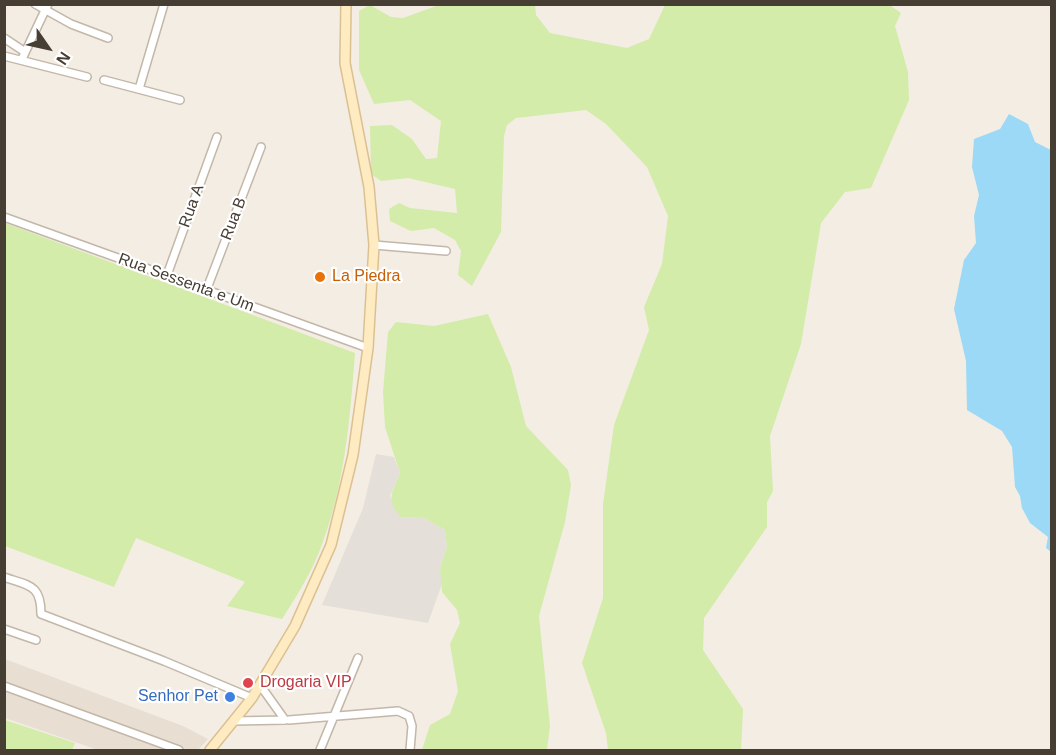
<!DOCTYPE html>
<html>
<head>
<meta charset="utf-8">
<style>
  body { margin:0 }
  #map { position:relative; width:1056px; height:755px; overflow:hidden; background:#f4ede4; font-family:Helvetica,sans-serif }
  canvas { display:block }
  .frame { position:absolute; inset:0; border:6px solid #463d33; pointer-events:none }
  .north { position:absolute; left:18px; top:18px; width:60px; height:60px; -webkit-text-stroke:4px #fff; paint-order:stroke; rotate:124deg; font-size:16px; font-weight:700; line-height:24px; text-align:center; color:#463d33 }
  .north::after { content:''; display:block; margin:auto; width:21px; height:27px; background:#463d33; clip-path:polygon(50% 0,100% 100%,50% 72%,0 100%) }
</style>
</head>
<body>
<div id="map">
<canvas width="1056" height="755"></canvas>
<div class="frame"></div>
<div class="north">N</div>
</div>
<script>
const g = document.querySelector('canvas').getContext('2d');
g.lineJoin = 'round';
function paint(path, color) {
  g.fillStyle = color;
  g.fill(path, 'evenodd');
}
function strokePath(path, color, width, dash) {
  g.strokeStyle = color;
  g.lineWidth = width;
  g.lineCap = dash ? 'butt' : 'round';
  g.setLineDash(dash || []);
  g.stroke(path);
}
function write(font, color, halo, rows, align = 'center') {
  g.font = font + ' Helvetica,sans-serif';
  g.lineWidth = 4.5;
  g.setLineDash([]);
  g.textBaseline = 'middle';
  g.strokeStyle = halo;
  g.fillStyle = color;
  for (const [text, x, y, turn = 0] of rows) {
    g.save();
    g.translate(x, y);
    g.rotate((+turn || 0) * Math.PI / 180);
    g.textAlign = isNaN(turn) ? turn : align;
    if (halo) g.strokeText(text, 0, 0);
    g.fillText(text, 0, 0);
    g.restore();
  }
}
paint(new Path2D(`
  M 5,659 L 183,726 L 208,739 L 198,750 L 98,750 L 5,718 Z`), '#e8dfd2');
paint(new Path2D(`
  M 376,454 L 394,457 L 400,473 L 390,496 L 401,517 L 424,518 L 445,530 L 447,546 L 440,568 L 442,584 L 428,623 L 322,605 L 363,508 Z`), '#e5dfd9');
paint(new Path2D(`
  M 888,4 L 901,13 L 895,26 L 908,72 L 909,100 L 871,188 L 845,192 L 821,223 L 801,344 L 770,436 L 773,491 L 767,502 L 767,527 L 704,618 L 703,650 L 743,709 L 741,750 L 608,750 L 606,733 L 582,663 L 603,598 L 603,504 L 614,425 L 649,330 L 644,307 L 662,264 L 668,216 L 647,167 L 606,124 L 586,110 L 516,118 L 507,125 L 504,136 L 501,232 L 472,286 L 458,275 L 461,251 L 455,240 L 434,228 L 411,231 L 390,221 L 389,209 L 399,203 L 410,208 L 457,213 L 455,189 L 408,178 L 381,181 L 371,174 L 370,126 L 392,125 L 412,139 L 426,159 L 437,158 L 441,121 L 410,100 L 374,104 L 359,70 L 359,11 L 370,5 L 391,17 L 403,18 L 439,5 L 535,5 L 536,15 L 550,33 L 627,48 L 649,39 L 665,5 Z
  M 5,223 L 355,353 C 350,419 345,484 321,547 C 312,572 296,597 282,619 L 227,606 L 245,582 L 136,538 L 114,587 L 5,546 Z
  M 488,314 L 511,367 L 526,426 L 568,470 L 571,485 L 565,522 L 539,616 L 550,726 L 547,750 L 422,750 L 430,725 L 450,714 L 458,691 L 450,644 L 460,623 L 457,610 L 442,592 L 440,568 L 447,546 L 445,530 L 424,518 L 401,517 C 385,500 392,493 400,473 L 385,427 L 383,392 L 388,332 L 396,322 L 434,326 Z
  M 5,720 L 75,743 L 72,750 L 5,750 Z`), '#d3eca9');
paint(new Path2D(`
  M 1009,114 L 1028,124 L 1035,142 L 1051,150 L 1051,552 L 1046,548 L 1048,537 L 1030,523 L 1022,508 L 1020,496 L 1015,487 L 1012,447 L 1002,431 L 967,410 L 966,361 L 954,309 L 964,260 L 976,243 L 974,216 L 979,195 L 972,167 L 974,139 L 1000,129 Z`), '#9bd9f6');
const minor = new Path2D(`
  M 35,4 L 71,24 L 108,38
  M 4,38 L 25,52
  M 4,56 L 87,77
  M 22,59 L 48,4
  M 104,80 L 180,100
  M 139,89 L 164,4
  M 4,217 L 368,348
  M 374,245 L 446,251
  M 167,275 L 217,137
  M 206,291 L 261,147
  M 4,577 C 29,586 41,584 41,614 L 164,661 L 252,698
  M 4,629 L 36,640
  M 260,685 L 285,720
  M 4,686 L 179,750
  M 289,720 L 398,711 L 409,716 L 412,726 L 410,750
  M 234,721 L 285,720
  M 320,750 L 358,658`);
const secondary = new Path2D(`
  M 210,750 L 252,698 L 295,626 L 331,545 L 353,455 L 368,348 L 374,245 L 369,187 L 345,63 L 346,4`);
strokePath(minor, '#c3b7a9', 10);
strokePath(secondary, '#dbc192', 12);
strokePath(minor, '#fff', 7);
strokePath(secondary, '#ffebc2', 9);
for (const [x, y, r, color] of [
  [320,277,6,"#e8710a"],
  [248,683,6,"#e0444e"],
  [230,697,6,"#3f7fe0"]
]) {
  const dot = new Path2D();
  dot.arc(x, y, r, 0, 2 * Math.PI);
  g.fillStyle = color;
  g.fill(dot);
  strokePath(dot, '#fff', 2);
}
write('16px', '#463d33', '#fff', [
  ["Rua A",192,206,-70],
  ["Rua B",234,219,-69],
  ["Rua Sessenta e Um",186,283,20]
]);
write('16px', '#c56008', '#fff', [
  ["La Piedra",332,277]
], 'left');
write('16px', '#be3a42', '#fff', [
  ["Drogaria VIP",260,683]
], 'left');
write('16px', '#366cbe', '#fff', [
  ["Senhor Pet",218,697]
], 'right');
</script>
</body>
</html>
